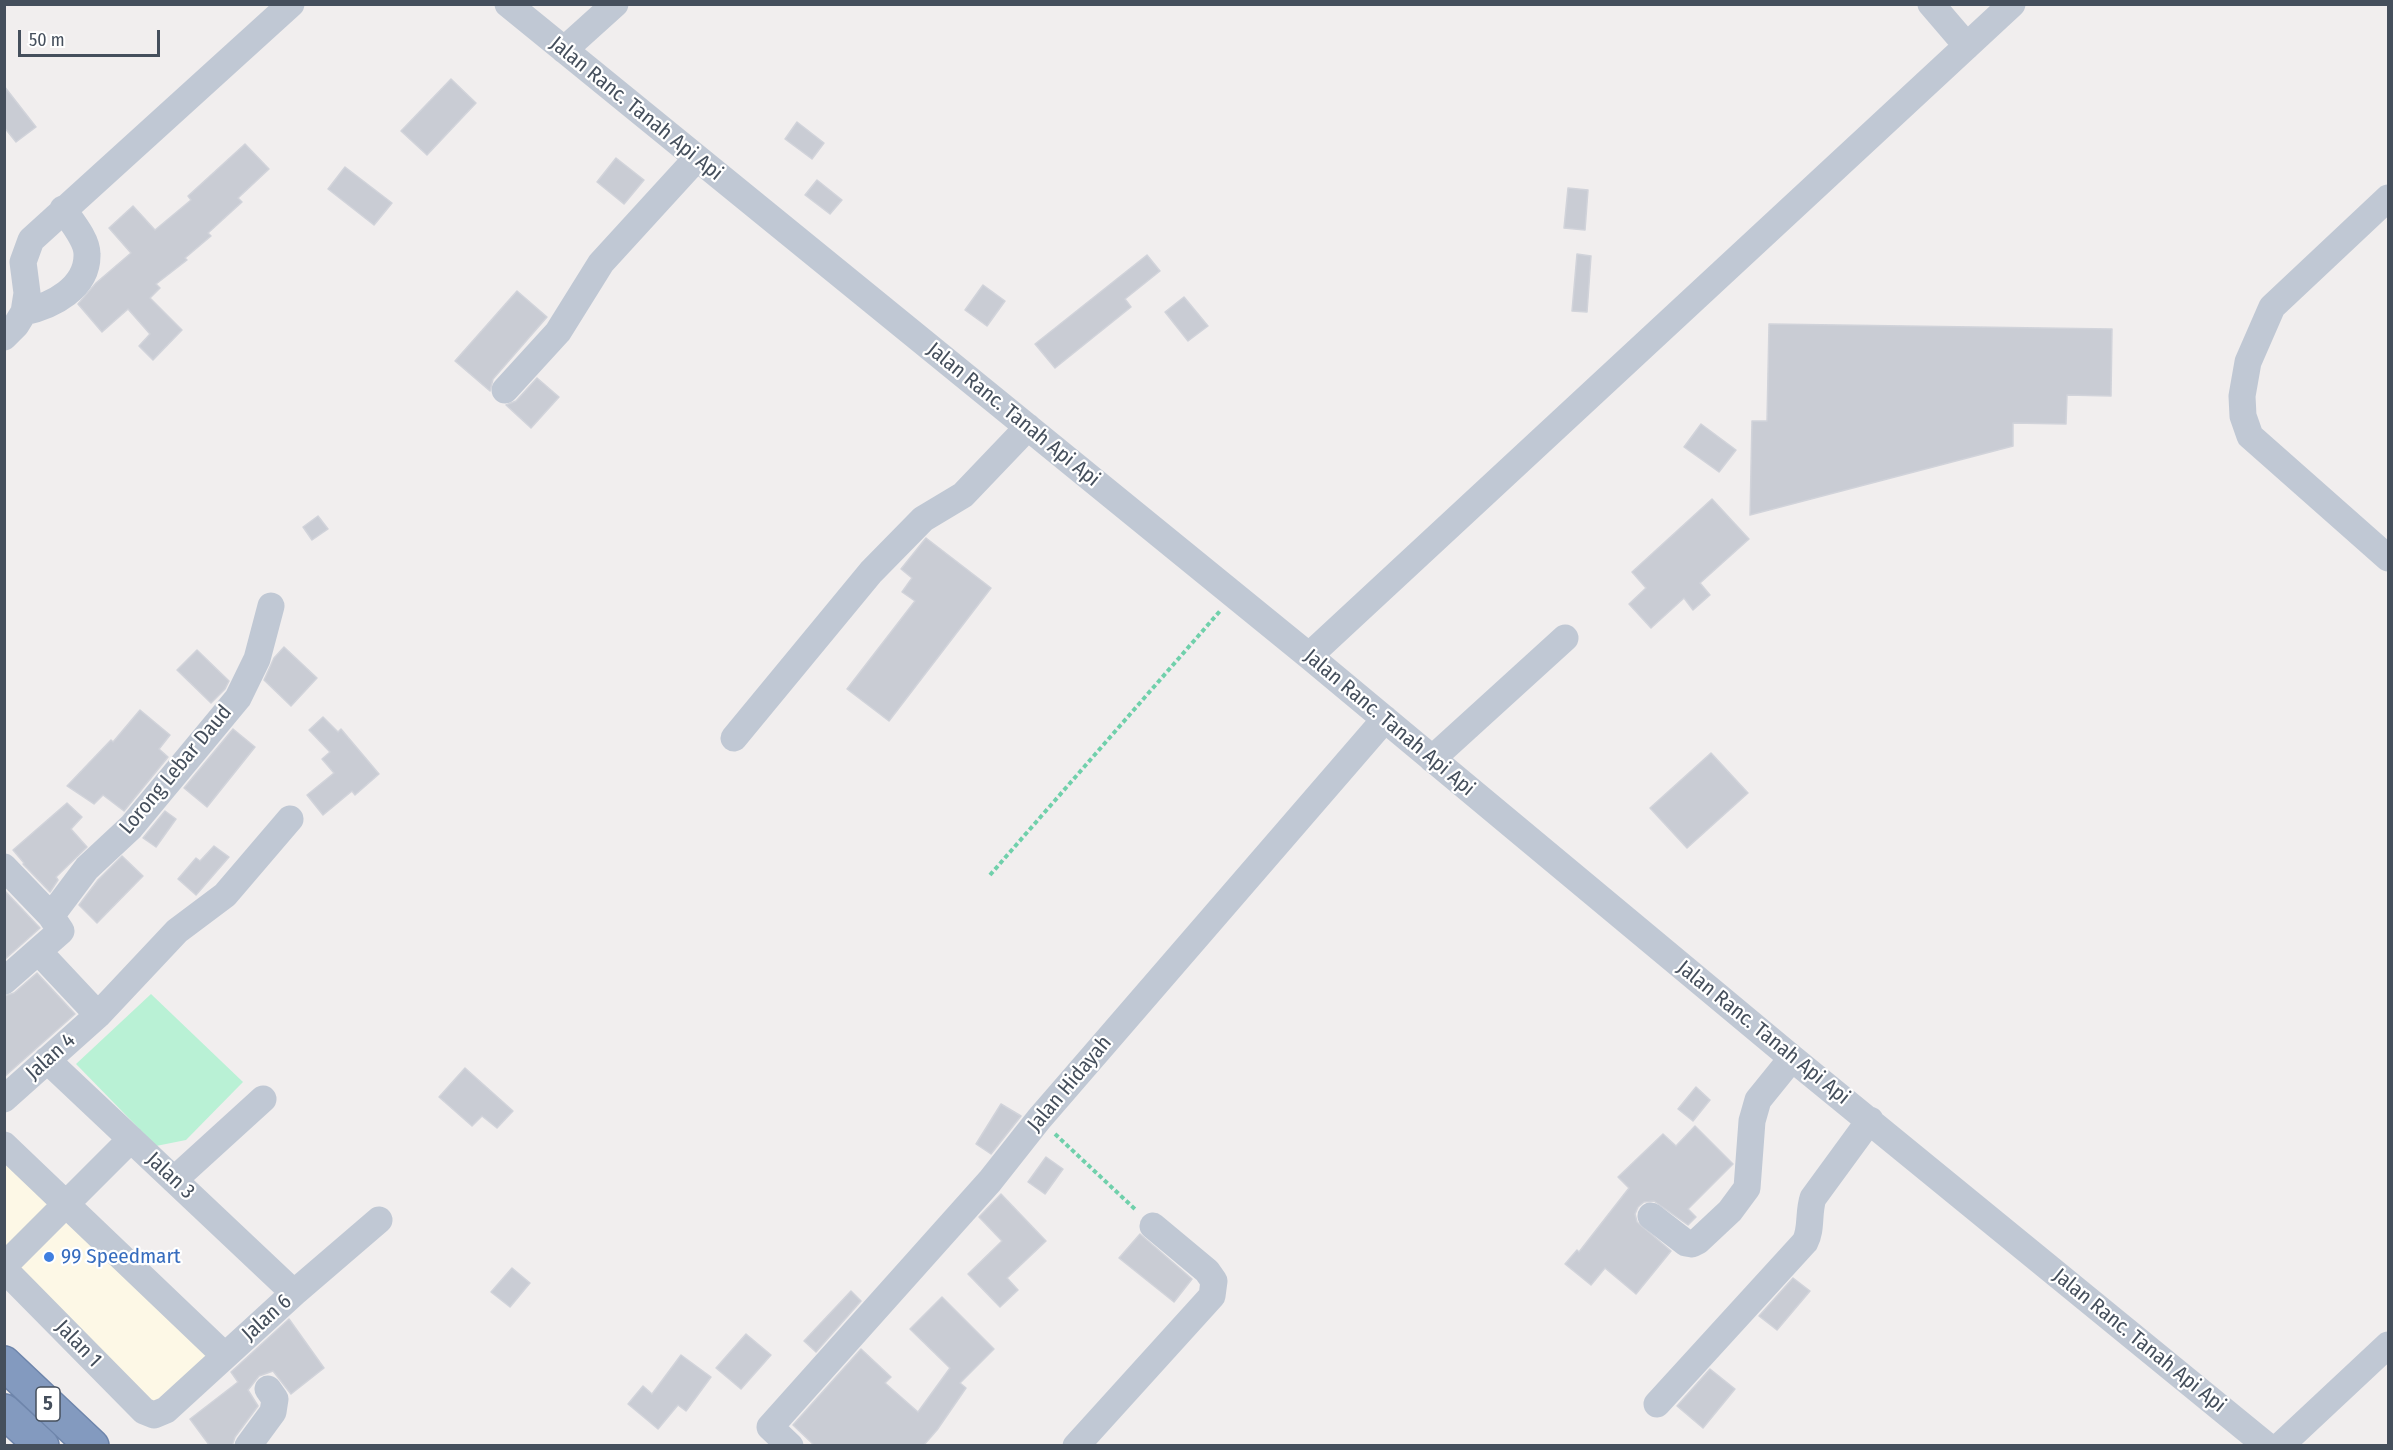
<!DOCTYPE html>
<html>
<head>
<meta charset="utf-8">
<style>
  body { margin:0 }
  #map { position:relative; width:2393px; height:1450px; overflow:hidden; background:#f1eeee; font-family:"Fira Sans Condensed",sans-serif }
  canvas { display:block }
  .frame { position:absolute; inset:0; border:6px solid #454f5c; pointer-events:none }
  .scale { position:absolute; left:18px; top:30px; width:142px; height:27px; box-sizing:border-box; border:3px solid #454f5c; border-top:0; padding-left:8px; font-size:18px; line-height:21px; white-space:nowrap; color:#454f5c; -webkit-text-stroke:4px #fff; paint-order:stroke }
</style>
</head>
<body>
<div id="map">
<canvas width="2393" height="1450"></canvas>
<div class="frame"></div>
<div class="scale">50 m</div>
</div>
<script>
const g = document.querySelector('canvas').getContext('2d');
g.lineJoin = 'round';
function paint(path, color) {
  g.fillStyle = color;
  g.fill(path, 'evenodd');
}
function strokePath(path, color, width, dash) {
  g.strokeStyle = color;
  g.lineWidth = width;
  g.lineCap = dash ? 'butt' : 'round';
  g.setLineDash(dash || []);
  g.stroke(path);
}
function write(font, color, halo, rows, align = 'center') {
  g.font = font + ' "Fira Sans Condensed",sans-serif';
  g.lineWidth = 4.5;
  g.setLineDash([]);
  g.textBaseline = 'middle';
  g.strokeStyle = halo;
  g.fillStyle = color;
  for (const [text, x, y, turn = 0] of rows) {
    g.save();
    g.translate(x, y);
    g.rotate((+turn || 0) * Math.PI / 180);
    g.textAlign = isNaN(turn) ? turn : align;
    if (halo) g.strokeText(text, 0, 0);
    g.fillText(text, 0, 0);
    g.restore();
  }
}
paint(new Path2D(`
  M 4,1152 L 212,1353 L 151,1405 L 5,1258 Z`), '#fdf8e6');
paint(new Path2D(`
  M 151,994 L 243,1082 L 186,1140 L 156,1146 L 76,1064 Z`), '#b9f1d5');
const building = new Path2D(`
  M 451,79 L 476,103 L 427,155 L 401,131 Z
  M 4,86 L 36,127 L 16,142 L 4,127 Z
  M 797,122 L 824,143 L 812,159 L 785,139 Z
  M 245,144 L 269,169 L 238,198 L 242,202 L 208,233 L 211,236 L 185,258 L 187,260 L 156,284 L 160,288 L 150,298 L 182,330 L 153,360 L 139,346 L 150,334 L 128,309 L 102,332 L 78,304 L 96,283 L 131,253 L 109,228 L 133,206 L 155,230 L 191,200 L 188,196 Z
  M 616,158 L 644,180 L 624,204 L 597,182 Z
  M 345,167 L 392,203 L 374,225 L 328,189 Z
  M 817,180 L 842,200 L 830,214 L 805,195 Z
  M 1568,188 L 1588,190 L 1585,230 L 1564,228 Z
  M 1577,254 L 1591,256 L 1587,312 L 1572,311 Z
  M 1147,255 L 1160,271 L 1125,299 L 1131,307 L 1055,368 L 1035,344 Z
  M 983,285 L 1005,301 L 987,326 L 965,310 Z
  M 517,291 L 547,317 L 493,379 L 490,391 L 455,361 Z
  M 1184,297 L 1208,326 L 1188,341 L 1165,312 Z
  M 1769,324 L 2112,329 L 2111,396 L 2067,395 L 2066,424 L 2013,423 L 2013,446 L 1750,515 L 1752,421 L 1767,421 Z
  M 537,378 L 559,397 L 531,428 L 506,405 L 516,401 Z
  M 1701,424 L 1736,450 L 1719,472 L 1684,447 Z
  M 1712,499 L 1749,539 L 1700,583 L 1710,595 L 1693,610 L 1684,598 L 1651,628 L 1629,604 L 1646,588 L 1632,572 Z
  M 318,516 L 328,529 L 312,540 L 303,527 Z
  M 926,538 L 991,588 L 889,721 L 847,689 L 915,601 L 902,592 L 912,578 L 901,569 Z
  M 284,647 L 317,678 L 291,706 L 264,680 L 274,658 Z
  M 197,650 L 229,681 L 225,689 L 211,703 L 177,670 Z
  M 140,710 L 170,735 L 159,749 L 168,757 L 124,811 L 103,795 L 94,804 L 67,786 L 111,740 L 113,742 Z
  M 323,717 L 338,732 L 341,729 L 379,774 L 355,795 L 352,791 L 323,815 L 307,795 L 334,773 L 322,759 L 330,752 L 309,730 Z
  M 233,729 L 255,747 L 207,807 L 184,788 Z
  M 1711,753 L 1748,793 L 1687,848 L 1650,808 Z
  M 67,803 L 82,817 L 71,829 L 87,847 L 56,877 L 58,880 L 50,892 L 23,864 L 24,863 L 13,850 Z
  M 165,811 L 176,819 L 156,847 L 143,838 Z
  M 214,846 L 229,857 L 196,895 L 178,879 L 196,858 L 200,861 Z
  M 122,856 L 143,876 L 97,923 L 79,905 L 98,880 Z
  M 4,890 L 40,928 L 4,960 Z
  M 37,973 L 75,1014 L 4,1077 L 4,996 L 14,993 Z
  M 465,1068 L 513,1111 L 497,1128 L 482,1116 L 472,1126 L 439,1097 Z
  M 1696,1087 L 1710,1100 L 1693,1121 L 1678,1109 Z
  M 1001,1104 L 1021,1116 L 991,1154 L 976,1144 Z
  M 1695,1126 L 1733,1164 L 1688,1209 L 1696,1217 L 1688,1225 L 1654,1201 L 1644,1202 L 1638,1207 L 1635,1214 L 1637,1222 L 1671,1251 L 1636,1294 L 1605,1268 L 1591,1285 L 1565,1264 L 1577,1250 L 1579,1252 L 1629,1188 L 1618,1177 L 1663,1134 L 1676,1146 Z
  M 1046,1157 L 1063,1169 L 1045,1194 L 1028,1182 Z
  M 1001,1194 L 1046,1241 L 1007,1278 L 1018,1290 L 1000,1307 L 968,1274 L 1002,1241 L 979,1217 Z
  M 1140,1234 L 1192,1279 L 1174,1302 L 1119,1258 Z
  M 512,1268 L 530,1283 L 510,1307 L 491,1292 Z
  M 1793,1278 L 1810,1291 L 1777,1330 L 1759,1316 Z
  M 851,1291 L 861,1301 L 816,1352 L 804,1341 Z
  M 942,1297 L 994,1349 L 960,1383 L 966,1388 L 937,1430 L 923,1446 L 815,1446 L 793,1425 L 861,1349 L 891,1377 L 885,1383 L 918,1412 L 950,1368 L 910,1329 Z
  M 289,1319 L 324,1368 L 291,1394 L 273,1371 L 259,1376 L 248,1390 L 258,1406 L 235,1437 L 232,1446 L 210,1446 L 190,1419 L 238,1382 L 231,1372 Z
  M 746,1334 L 771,1355 L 741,1389 L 716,1368 Z
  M 681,1355 L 711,1377 L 686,1411 L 678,1405 L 658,1429 L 628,1404 L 643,1386 L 652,1394 Z
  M 1710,1369 L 1735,1389 L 1703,1428 L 1677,1406 Z`);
paint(building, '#c9ccd4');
strokePath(building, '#d1d3da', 1.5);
const highway = new Path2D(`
  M 4,1363 L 92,1446
  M 4,1411 L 42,1446`);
strokePath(highway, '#6e85ab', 36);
strokePath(new Path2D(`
  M 990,875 L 1220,611
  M 1055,1134 L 1137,1211`), '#70d0ab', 4, [4.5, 3]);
strokePath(new Path2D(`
  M 508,4 L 1309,656 L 1792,1058 L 2267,1446
  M 1931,4 L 1967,46
  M 564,50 L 615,4
  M 2388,198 L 2272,307 L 2248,362 L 2242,396 L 2243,416 L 2250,436 L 2388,558
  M 24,312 C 52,306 88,288 87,254 C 87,239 71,221 63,209
  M 4,337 L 16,325 L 24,312 L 27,293 L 23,262 L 31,240 L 291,4
  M 505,390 L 558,332 L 601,263 L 697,158
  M 1309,656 L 2012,4
  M 734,738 L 871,572 L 923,519 L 963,495 L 1028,427
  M 1432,759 L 1565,638
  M 4,867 L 51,916 L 61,931 L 4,981
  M 51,916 L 87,868 L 131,827 L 238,698 L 257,659 L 271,606
  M 38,951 L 98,1015
  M 47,1060 L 294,1293
  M 4,1099 L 98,1015 L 177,931 L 225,895 L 290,819
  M 4,1145 L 225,1356
  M 174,1180 L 263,1099
  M 1651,1216 L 1686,1243 L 1692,1244 L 1698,1241 L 1730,1211 L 1747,1188 L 1752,1121 L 1758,1100 L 1792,1058
  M 4,1266 L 131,1139
  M 4,1269 L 144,1411 L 154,1415 L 166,1410 L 294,1293 L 379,1220
  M 1657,1404 L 1805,1242 C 1812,1229 1808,1213 1813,1198 L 1870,1120
  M 248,1446 L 273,1412 L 275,1399 L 268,1389
  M 790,1446 L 770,1427 L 990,1181 L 1039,1119 L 1385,719
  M 1076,1446 L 1212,1296 L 1214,1281 L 1207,1271 L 1153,1226
  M 2280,1446 L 2388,1345`), '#c0c8d4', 27);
strokePath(highway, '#839abf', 33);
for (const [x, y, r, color] of [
  [49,1257,6,"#3f7fe0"]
]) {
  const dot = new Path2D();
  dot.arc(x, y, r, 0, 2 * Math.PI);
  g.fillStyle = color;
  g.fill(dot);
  strokePath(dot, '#fff', 2);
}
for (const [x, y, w] of [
  [48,1404,24]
]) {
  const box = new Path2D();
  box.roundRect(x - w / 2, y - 17, w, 34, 4.5);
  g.fillStyle = '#fff';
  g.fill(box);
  strokePath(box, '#454f5c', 1.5);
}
write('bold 20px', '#454f5c', null, [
  ["5",48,1404]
]);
write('21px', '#454f5c', '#fff', [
  ["Jalan Ranc. Tanah Api Api",636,109,39],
  ["Jalan Ranc. Tanah Api Api",1013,415,39],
  ["Jalan Ranc. Tanah Api Api",1389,723,40],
  ["Lorong Lebar Daud",176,770,-50],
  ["Jalan Ranc. Tanah Api Api",1763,1033,39],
  ["Jalan 4",51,1057,-42],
  ["Jalan Hidayah",1070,1084,-50],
  ["Jalan 3",170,1176,43],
  ["Jalan 6",267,1318,-42],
  ["Jalan Ranc. Tanah Api Api",2139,1341,39],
  ["Jalan 1",78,1344,46]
]);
write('21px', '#366cbe', '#fff', [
  ["99 Speedmart",61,1257]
], 'left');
</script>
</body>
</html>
